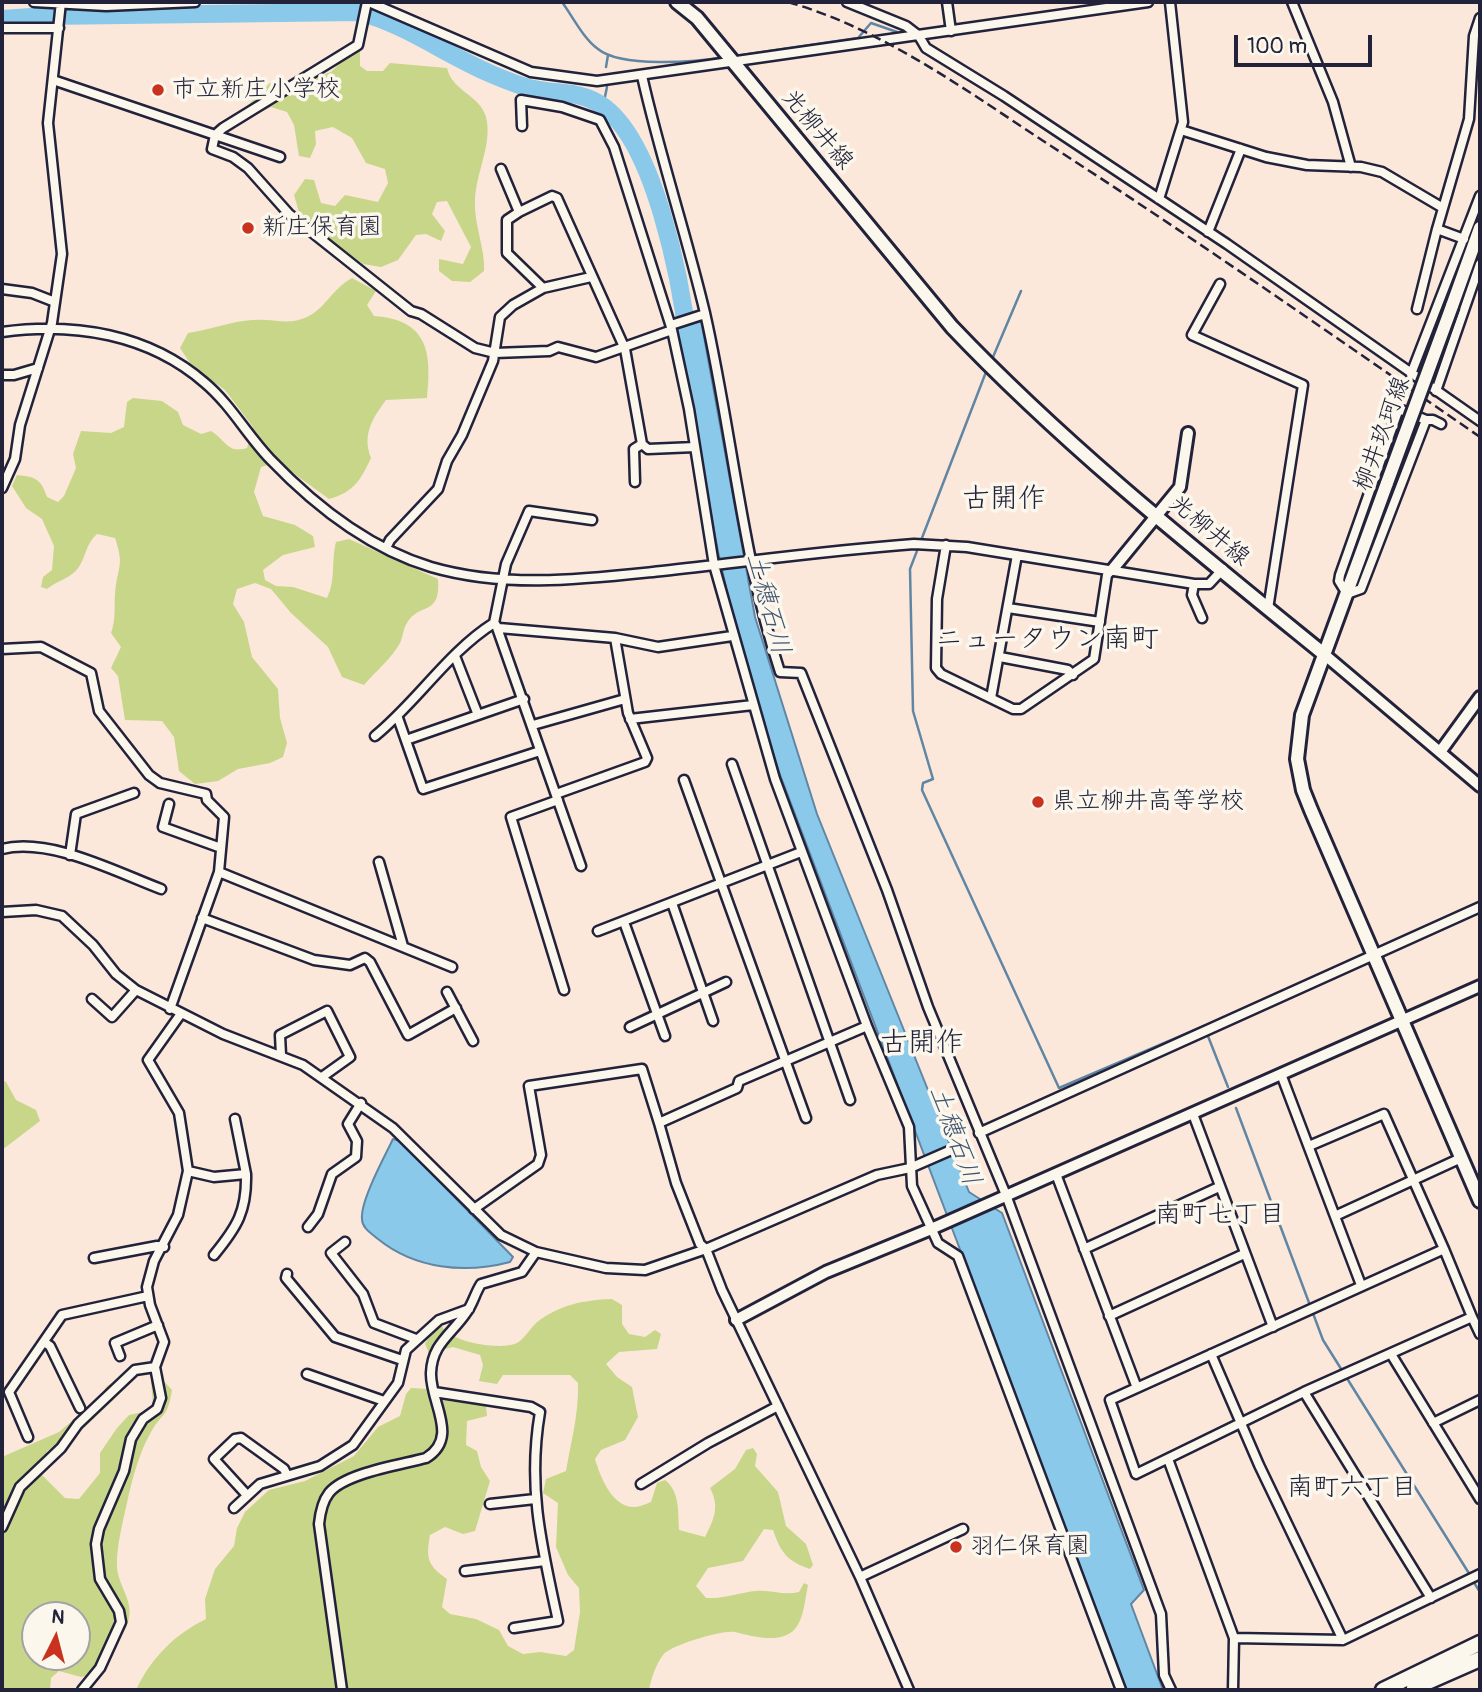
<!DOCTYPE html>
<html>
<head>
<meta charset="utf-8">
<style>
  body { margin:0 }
  #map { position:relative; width:1482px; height:1692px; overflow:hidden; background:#fce8da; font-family:Pangolin,sans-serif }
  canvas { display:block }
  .frame { position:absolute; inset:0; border:4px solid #22223b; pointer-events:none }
  .north { position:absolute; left:21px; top:1601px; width:70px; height:70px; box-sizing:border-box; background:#fbf7ec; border:2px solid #a4a2a5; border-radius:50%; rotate:6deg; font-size:19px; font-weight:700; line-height:28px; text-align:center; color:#22223b }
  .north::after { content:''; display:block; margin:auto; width:24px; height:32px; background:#c8321e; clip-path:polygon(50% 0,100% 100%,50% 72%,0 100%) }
  .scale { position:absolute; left:1234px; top:35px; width:138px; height:32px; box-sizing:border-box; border:4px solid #22223b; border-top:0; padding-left:9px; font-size:21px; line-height:24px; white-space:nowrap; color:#22223b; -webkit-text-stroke:5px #fbf7ec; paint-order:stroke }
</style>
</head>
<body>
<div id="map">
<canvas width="1482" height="1692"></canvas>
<div class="frame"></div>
<div class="north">N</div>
<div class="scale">100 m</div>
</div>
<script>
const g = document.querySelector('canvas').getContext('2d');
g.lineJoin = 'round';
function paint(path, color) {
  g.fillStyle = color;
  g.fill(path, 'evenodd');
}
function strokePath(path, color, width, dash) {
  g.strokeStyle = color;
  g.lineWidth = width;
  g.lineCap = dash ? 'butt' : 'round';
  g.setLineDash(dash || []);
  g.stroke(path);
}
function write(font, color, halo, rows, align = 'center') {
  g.font = font + ' Pangolin,"Klee One",sans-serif';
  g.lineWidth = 7;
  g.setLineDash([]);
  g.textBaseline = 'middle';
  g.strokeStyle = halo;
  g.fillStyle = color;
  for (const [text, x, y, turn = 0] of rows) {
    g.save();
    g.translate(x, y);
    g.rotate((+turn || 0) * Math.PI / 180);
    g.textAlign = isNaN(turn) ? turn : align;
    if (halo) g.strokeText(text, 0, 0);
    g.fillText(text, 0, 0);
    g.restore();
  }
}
paint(new Path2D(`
  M 354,49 L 360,51 L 360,66 L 367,71 L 383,71 L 390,63 L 447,68 C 452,91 480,95 486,117 C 493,144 475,174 475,202 C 474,225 485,247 484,271 L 470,282 L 452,281 L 439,271 L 439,259 L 463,264 L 471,247 L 447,201 L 437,202 L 432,214 L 445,231 L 441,241 L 426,234 L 416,235 L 398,260 L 381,267 L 363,264 L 331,241 L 299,212 L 294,195 L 305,179 L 314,180 L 321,203 L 335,206 L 345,195 L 378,202 L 388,183 L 385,169 L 366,163 L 352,138 L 333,127 L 315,131 L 316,144 L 310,158 L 299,156 L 294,125 L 287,112 L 271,107 L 247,119 L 237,116 L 270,83 L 310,79 L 331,72 Z
  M 352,278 L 376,291 L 367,305 L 374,316 C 428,320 432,352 427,398 L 386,400 C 372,419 362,435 371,458 C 360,481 354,492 329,499 L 278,462 L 261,467 L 254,492 L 263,516 L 295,525 L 313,536 L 315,547 L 283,555 L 263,570 L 265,580 L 276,586 L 293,587 L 327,598 C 336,580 331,562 336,542 L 349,539 L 438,579 C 441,617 419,602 407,623 C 403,629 403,637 400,643 C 392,658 375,672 364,685 L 342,677 L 328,647 L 291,613 L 271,589 L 255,583 L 237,589 L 233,604 L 244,622 L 252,657 L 278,689 L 280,718 L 287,743 L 283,757 L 270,763 L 238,769 L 218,781 L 195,784 L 179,771 L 174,737 L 162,721 L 125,720 L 118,676 L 111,668 L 121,647 L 111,633 C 116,619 114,608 115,594 C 117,567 125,567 115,538 L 97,534 C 86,544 87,553 80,565 C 73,578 58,580 47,589 L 41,587 L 43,577 L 52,570 L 54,546 L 42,519 L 26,508 L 12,486 L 17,475 C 36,477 41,479 47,497 L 58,502 L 64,496 L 76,468 L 73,454 L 81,431 L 111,433 L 124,427 L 127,402 L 133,398 L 162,401 L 178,412 L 183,425 L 201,434 L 211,431 C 226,440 227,454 247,448 L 253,427 L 225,390 L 192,366 L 180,348 L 188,333 C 211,330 231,321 253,320 C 273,318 288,326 307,317 C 325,309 332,289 352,278 Z
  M 2,1080 L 6,1082 L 16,1100 L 36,1110 L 40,1121 L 2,1150 Z
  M 612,1299 L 622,1305 L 622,1324 L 629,1334 L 645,1337 L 655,1330 L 661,1334 L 657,1349 L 619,1352 L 606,1364 L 617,1377 L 632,1387 L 638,1417 L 625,1440 L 601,1450 L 595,1459 C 600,1476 612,1508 635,1507 C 639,1507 646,1504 651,1502 L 657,1483 L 665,1480 C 680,1492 678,1512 679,1530 L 705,1537 C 714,1519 720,1507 710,1488 L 735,1469 L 746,1450 L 753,1448 L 757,1454 L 755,1466 L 778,1492 L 786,1526 L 806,1544 L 813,1565 L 810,1569 C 787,1561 781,1553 773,1530 L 764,1529 L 743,1561 L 708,1568 L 696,1586 L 706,1598 C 724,1599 738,1593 755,1591 C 771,1589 783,1596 799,1592 L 804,1583 L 808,1585 C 805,1599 804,1621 793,1631 C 778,1644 752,1636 735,1632 C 722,1630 671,1645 663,1655 C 656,1664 651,1679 649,1690 L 136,1690 C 151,1658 175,1634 206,1619 L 205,1599 L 215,1569 L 234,1546 L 237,1528 L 245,1512 L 269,1490 L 305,1481 L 354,1456 L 378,1427 L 400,1416 L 406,1394 L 411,1388 L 429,1389 L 441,1400 L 486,1406 L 487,1416 L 467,1421 L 466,1445 L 477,1451 L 481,1467 L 490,1481 L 475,1531 L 463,1534 L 445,1527 L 430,1535 C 426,1558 427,1565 447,1579 L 442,1607 L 450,1614 L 476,1619 L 499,1630 L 508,1646 L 523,1654 L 540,1652 L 566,1656 L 574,1650 L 580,1612 L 579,1588 L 568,1575 L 556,1547 L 558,1503 L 543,1493 L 546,1479 L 566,1471 C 571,1441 579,1414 578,1383 L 570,1375 L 503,1375 L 497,1384 L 479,1381 L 483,1365 L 480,1355 L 453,1347 L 429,1353 L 425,1344 L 431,1333 L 442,1326 C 449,1342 501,1351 517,1343 C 524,1339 530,1329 536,1323 C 559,1305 583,1300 612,1299 Z
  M 134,1369 L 136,1378 L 83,1429 L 47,1451 L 42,1475 L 65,1498 L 79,1499 L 100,1473 L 100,1453 L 117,1428 L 129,1415 L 143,1412 L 153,1404 L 151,1381 L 161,1378 L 172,1390 C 167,1419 164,1410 151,1432 C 140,1451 133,1476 128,1498 C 124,1518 116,1546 117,1567 C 118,1585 133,1600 129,1618 C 125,1640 102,1656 90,1675 L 81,1677 L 59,1671 L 51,1678 L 50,1690 L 2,1690 L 2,1457 L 59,1432 L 98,1399 L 107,1386 ZM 35,1615 L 77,1615 L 77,1657 L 35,1657 Z`), '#c7d689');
const water = new Path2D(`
  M 701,320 L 755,617 L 817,814 L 969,1192 L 1002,1213 L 1144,1590 L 1131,1604 L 1163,1690 L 1127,1690 L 779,772 L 737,636 L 718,552 L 677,329 Z
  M 393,1139 L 400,1141 L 513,1257 L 510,1262 C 465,1274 415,1269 378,1239 C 371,1233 362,1228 362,1219 C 360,1201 385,1156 393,1139 Z`);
paint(water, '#8ac9ea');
strokePath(water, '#6086a4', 2);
strokePath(new Path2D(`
  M 562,2 C 573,17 583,38 598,49 C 621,68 696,62 725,57
  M 735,56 L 858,38 L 871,23 L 897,32
  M 606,67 L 608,55
  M 603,106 L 607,87
  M 993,357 L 1021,291
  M 986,372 L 910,569 L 913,711 L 933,779 L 923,783 L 922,790 L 1059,1088 L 1204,1026 L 1228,1087
  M 1236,1108 L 1323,1340 L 1470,1575
  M 1473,1581 L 1480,1592`), '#6086a4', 2.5);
strokePath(new Path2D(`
  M 2,19 L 46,16 L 359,12 C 405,24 445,54 489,73 C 503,79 519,86 534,89 C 555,94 577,91 596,102 C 655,133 682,287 689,349`), '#8ac9ea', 18);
const street = new Path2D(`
  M 34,2 L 106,6 L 195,2
  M 367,2 L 358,45 L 223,128 L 215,135 L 212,149 L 233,157 L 248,168 L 289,214 L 411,311 L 421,314 L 475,348 L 495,353 L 549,351 L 558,347 L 596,357 L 672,330
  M 369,2 L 531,72 L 597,81 L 1148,2
  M 847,2 L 906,26 L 919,36 L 926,48 L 1004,96 L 1227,244 L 1480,421
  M 947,2 L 951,31
  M 1292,2 L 1333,102 L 1351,167
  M 2,28 L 59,28
  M 642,76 C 660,156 686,233 705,313 C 732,432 742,556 780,672 L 801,673 L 887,890 L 928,1007 L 1006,1195 L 1161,1614 L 1164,1675 L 1171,1690
  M 53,80 L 280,157
  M 522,126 L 521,100 L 562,107 L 600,120 L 614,147 L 672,330 L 689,409 L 714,565 L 775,779 L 867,1026 L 909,1127 L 912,1186 L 938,1243 L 958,1256 L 1121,1690
  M 1181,130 L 1266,157 L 1307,165 L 1361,167 L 1382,172 L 1443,208
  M 501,169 L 519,212 L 507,220 L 507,253 L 543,288
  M 1159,199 L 1183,122 L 1170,2
  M 519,212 L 552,196 L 557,198 L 625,349 L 642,444 L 648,449 L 695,447
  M 1208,232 L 1241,149
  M 1464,239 L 1437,229 L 1469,119 L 1474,36 L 1480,18
  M 1220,284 L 1192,335 L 1303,385 L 1268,609
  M 2,289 L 32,293 L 55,302
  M 1417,309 L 1437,229
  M 671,325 L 705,314
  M 2,332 C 74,322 149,334 205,383 C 231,405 247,435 270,459 C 314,505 368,548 431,567 C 507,589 585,579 662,571 C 745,562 830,550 914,544 L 967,547 L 1194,584 L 1209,584 L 1223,569
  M 1411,374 L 1480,196
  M 2,375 L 14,375 L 38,368
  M 1436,391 L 1480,264
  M 1426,420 L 1399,409 L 1397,414 L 1340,575 L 1339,581 L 1347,594 L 1361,589 L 1426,420 L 1433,420 L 1441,424
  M 635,482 L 634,449 L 642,444
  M 2,488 L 15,459 L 20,425 L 52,323 L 62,254 L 48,123 L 61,2
  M 946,545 L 937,599 L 936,668 L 941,674 L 1013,709 L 1021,709 L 1094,659 L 1107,575 L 1112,570
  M 386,548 L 390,540 L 438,489 L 447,461 L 462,435 L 493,361 L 500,317 L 513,305 L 543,288 L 591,277
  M 1194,584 L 1192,595 L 1202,618
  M 1008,608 L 1100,622
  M 496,625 L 581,866
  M 499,628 L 615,638 L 628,713 L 647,758 L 645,762 L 556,794
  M 615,638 L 658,647 L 732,636
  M 2,649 L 41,647 L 91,673 L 99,711 L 149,775 L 160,783 L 206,794 L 207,800 L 224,817 L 219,872 L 170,1009
  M 455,656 L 478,715
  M 1000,657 L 1068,670 L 1073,675
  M 991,698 L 1017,555
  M 398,718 L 423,789 L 540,751
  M 630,719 L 753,705
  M 533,725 L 625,699
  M 375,736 C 417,702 448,652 494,623 L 506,564 L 529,511 L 592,520
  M 406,740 L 524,699
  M 732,764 L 850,1100
  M 684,780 L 806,1118
  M 558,800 L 511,817 L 564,990
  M 169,804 L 163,827 L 221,848
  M 2,849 C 50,837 116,872 161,889
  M 70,855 L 76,814 L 134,793
  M 379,862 L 403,946
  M 219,872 L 452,967
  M 672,903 L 713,1021
  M 2,912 L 36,910 L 62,916 L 93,945 L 116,974 L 136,990 L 223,1034 L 303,1065 L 393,1128 L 501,1235 L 536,1252 L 606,1268 L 645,1270 L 706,1249 L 877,1175 L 910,1168 L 949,1151
  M 202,918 L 314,960 L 350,965 L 365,958 L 370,962 L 408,1035 L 456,1008
  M 624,922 L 665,1036
  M 598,931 L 801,852
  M 447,992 L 473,1041
  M 92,999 L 112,1017 L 136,990
  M 867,1026 L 739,1081 L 737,1088 L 659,1123 L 676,1183 L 700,1244 L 706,1249 L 722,1290 L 860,1577 L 909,1690
  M 630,1027 L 726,982
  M 281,1055 L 280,1035 L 327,1011 L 350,1057 L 322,1077
  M 1281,1074 L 1361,1285
  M 1193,1114 L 1273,1327
  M 979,1133 L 1480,907
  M 1309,1146 L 1384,1114 L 1444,1249 L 1110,1400 L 1136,1474 L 1304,1392 L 1472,1317 L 1480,1334
  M 188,1171 L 214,1177 L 246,1174 L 235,1119
  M 1056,1174 L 1137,1388
  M 474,1209 L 538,1164 L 541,1155 L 529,1086 L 642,1069 L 659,1123
  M 1335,1216 L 1461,1158
  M 308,1227 L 318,1214 L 332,1174 L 356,1157 L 357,1141 L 348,1124 L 361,1103
  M 345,1242 L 331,1253 L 363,1294 L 374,1323 L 416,1339
  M 1084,1249 L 1219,1187
  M 1444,1249 L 1472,1317
  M 214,1255 C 237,1227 247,1211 246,1174
  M 94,1258 L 157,1246 L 164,1247
  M 287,1274 L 286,1278 L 335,1337 L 402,1360
  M 1109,1316 L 1244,1254
  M 44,1342 L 50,1346 L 80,1408
  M 1211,1354 L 1259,1465 L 1343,1640
  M 1391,1354 L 1480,1499
  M 120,1356 L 115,1343 L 158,1325
  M 307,1374 L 384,1401
  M 434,1392 L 531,1407 L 540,1412 C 527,1488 542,1547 558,1621 L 514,1628
  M 1304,1392 L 1431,1598
  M 1433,1423 L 1480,1400
  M 28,1437 L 9,1392 L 62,1315 L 148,1296
  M 1168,1459 L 1234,1638 L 1233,1690
  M 641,1484 L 708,1443 L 778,1406
  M 246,1494 L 214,1459 L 235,1439 L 241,1438 L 284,1469 L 287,1475
  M 490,1504 L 535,1499
  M 234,1508 L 260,1484 L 320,1466 L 353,1445 L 398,1383 L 406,1350 L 439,1320 L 469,1309
  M 2,1527 L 20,1487 L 61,1448 L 78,1424 L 135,1370 L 155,1367
  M 465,1571 L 545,1561
  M 860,1577 L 963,1529
  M 1234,1638 L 1343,1640 L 1480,1574
  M 82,1690 L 100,1668 L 121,1622 L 119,1611 L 100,1579 L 96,1544 L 99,1529 L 124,1471 L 131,1439 L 143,1419 L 157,1409 L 161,1398 L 155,1367 L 164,1342 L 150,1305 L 147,1287 L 154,1261 L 178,1215 L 188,1171 L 179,1113 L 148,1060 L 180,1015
  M 342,1690 L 319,1524 C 320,1514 322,1502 329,1493 C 345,1473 400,1465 426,1458 C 460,1437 430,1403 431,1373 C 432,1344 451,1335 466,1313 C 473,1304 475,1293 481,1284 L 522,1272 L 536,1252`);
const secondary = new Path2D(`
  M 1112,570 L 1180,487 L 1188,433
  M 1325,655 L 1480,786
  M 1440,752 L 1480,697
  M 736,1320 L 826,1272 L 931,1229 L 1480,986`);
const primary = new Path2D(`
  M 677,2 L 697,18 L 952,327 C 1065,446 1197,551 1325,655
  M 1452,306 L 1480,228
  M 1387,483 L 1302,715 L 1297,759 L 1303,790 L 1311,810 L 1480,1201`);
const highway = new Path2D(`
  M 1414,1688 L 1480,1659
  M 1383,1690 L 1480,1643`);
strokePath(street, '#22223b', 13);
strokePath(secondary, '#22223b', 16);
strokePath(primary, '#22223b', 18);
strokePath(highway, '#22223b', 19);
strokePath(street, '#fbf7ec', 8);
strokePath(secondary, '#fbf7ec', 10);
strokePath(primary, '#fbf7ec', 12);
strokePath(highway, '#fbf7ec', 14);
strokePath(new Path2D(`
  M 788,2 C 885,30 968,92 1051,146 C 1197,240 1338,339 1480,437`), '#22223b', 2.5, [10, 5]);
const primaryBridge = new Path2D(`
  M 1387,483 L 1452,306`);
strokePath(primaryBridge, '#22223b', 18, []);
strokePath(primaryBridge, '#fbf7ec', 12);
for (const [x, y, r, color] of [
  [158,90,7,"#c8321e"],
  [248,228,7,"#c8321e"],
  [1038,802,7,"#c8321e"],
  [956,1547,7,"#c8321e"]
]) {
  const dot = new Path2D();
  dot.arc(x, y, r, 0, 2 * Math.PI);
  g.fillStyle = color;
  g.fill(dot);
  strokePath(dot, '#fbf7ec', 2.5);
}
write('24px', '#22223b', '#fbf7ec', [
  ["市立新庄小学校",172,90],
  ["新庄保育園",262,228],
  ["県立柳井高等学校",1052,802],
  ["羽仁保育園",970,1547]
], 'left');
write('24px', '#22223b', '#fbf7ec', [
  ["光柳井線",817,130,50],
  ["柳井玖珂線",1383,434,-70],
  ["光柳井線",1209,531,40]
]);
write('italic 26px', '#415470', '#fbf7ec', [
  ["土穂石川",767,604,75],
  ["土穂石川",954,1136,70]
]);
write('26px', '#22223b', '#fbf7ec', [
  ["南町七丁目",1220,1215],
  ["南町六丁目",1352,1488]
]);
write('28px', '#22223b', '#fbf7ec', [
  ["古開作",1004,500],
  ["ニュータウン南町",1047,640],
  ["古開作",922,1044]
]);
</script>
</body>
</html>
